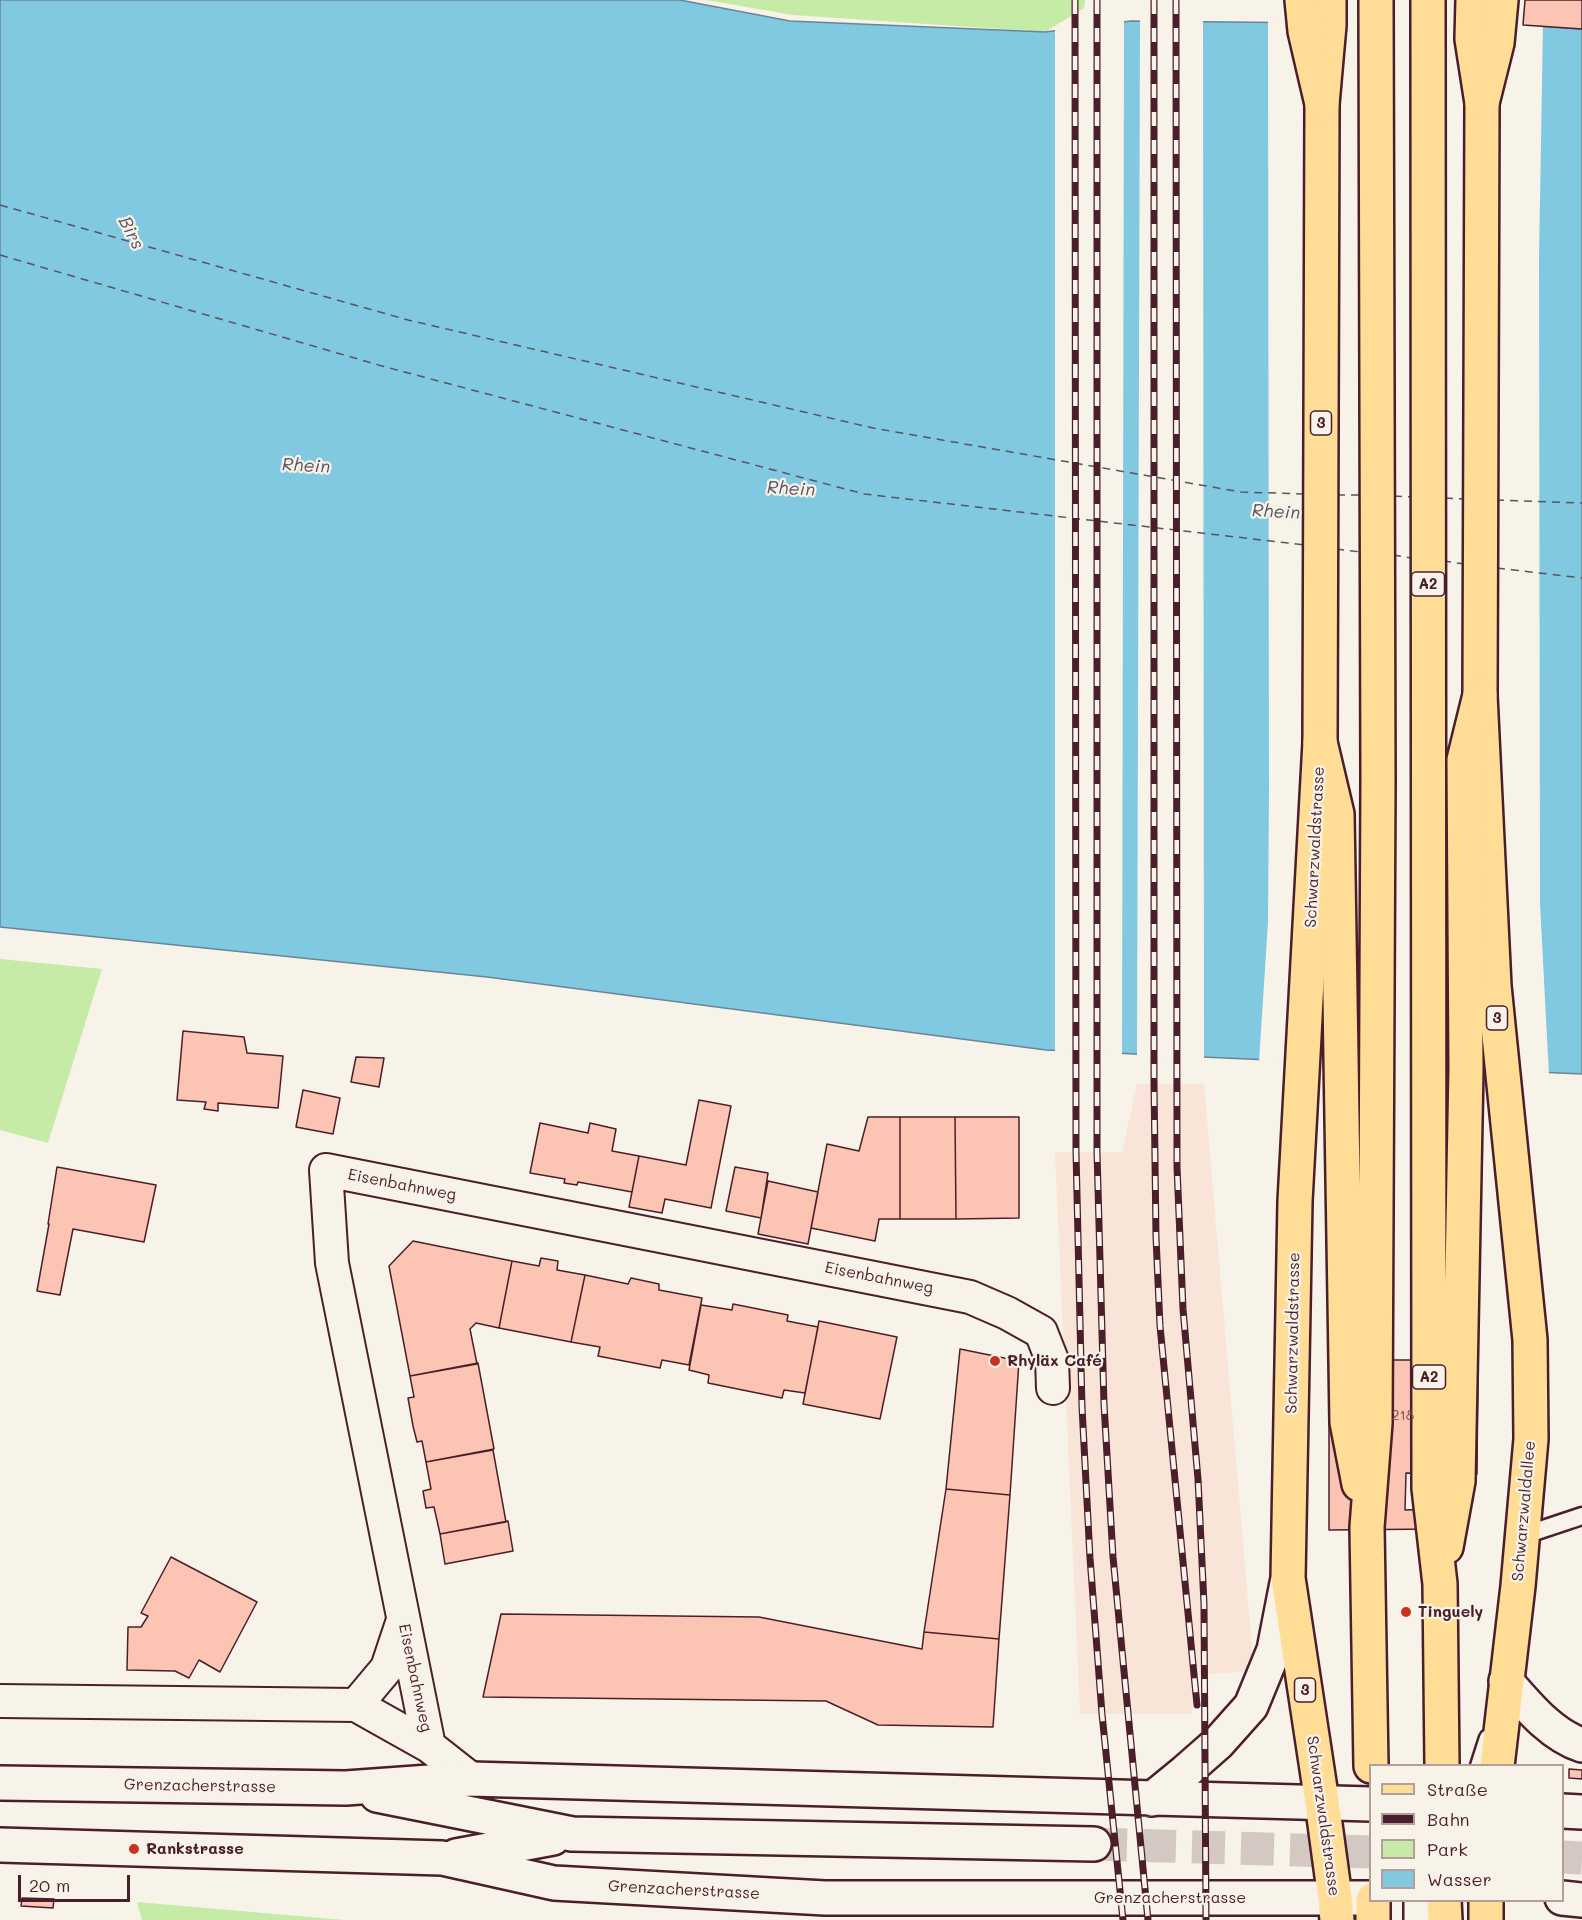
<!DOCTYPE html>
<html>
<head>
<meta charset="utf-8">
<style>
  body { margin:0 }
  #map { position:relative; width:1582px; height:1920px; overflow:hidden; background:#f7f3e8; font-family:Mali,sans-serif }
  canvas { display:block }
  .legend { position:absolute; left:1369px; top:1764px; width:195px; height:138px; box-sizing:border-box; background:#f7f3e8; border:2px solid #b29e9c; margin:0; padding:8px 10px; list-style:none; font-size:18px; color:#4a1f2b }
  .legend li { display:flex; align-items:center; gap:12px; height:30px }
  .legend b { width:30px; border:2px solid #b29e9c }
  .scale { position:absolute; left:18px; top:1875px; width:112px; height:27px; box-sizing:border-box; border:3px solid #4a1f2b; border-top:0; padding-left:8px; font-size:18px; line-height:21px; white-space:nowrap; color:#4a1f2b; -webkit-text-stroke:4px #f7f3e8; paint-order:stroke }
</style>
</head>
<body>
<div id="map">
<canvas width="1582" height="1920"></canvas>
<ul class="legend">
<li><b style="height:8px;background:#ffdd96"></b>Straße</li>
<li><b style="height:8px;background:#4a1f2b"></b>Bahn</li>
<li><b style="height:16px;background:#c5eba6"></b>Park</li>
<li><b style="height:16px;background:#80c9e1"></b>Wasser</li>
</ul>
<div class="scale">20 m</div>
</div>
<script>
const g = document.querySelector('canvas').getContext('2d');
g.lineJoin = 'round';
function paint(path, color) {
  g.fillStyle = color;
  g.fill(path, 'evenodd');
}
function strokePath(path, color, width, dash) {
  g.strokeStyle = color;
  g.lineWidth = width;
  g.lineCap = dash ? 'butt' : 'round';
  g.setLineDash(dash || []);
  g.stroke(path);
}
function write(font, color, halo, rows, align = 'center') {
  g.font = font + ' Mali,sans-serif';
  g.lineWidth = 4.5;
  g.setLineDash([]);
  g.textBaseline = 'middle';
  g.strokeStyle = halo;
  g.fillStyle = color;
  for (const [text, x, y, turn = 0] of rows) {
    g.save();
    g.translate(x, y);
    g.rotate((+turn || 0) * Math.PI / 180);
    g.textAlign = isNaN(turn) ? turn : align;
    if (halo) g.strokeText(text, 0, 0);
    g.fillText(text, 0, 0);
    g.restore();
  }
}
paint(new Path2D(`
  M 1137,1084 L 1204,1084 L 1254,1671 L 1192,1675 L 1192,1714 L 1080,1714 L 1055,1152 L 1122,1152 Z`), '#f8e5d8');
paint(new Path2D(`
  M 706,0 L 1085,0 L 1084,8 L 1045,32 L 793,15 Z
  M 0,959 L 102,969 L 48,1143 L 0,1130 Z
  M 137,1902 L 344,1920 L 142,1920 Z`), '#c5eba6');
const water = new Path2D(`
  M 0,0 L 680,0 L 790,21 L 1045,32 L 1131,21 L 1523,25 L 1582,29 L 1582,1074 L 1046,1050 L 487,977 L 0,927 Z`);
paint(water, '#80c9e1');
strokePath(water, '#6a8598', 1.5);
paint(new Path2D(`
  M 1140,18 L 1203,18 L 1204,1060 L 1137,1057 Z
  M 1124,19 L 1122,1056 L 1055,1053 L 1055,28 Z
  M 1268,19 L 1543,23 L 1539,259 L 1540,904 L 1549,1075 L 1259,1062 L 1268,922 L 1269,792 Z`), '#f7f3e8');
strokePath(new Path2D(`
  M 0,205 L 408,320 L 873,428 L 1241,492 L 1305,494
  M 0,255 L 382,366 L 864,494 L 1305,545
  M 1337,495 L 1362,495
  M 1394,496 L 1413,497
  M 1445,498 L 1464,499
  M 1496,500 L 1582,503
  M 1336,549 L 1361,552
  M 1393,555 L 1412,558
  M 1443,561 L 1465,564
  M 1497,568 L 1582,578`), '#5a5262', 1.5, [8, 6]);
const building = new Path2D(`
  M 1525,0 L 1582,0 L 1582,29 L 1523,25 Z
  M 183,1031 L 244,1037 L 247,1053 L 283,1056 L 278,1108 L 218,1103 L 218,1111 L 204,1109 L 206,1102 L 177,1100 Z
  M 356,1057 L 384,1058 L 379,1087 L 351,1082 Z
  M 303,1090 L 340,1098 L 333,1134 L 296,1127 Z
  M 699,1100 L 731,1106 L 711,1208 L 665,1199 L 662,1213 L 629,1207 L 639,1156 L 686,1165 Z
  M 868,1117 L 900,1117 L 900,1219 L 879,1219 L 875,1241 L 811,1228 L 827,1144 L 859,1151 Z
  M 900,1117 L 955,1117 L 956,1219 L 900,1219 Z
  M 955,1117 L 1019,1117 L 1019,1218 L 956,1219 Z
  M 540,1123 L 588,1133 L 590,1123 L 616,1129 L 612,1151 L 639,1156 L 632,1192 L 578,1182 L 577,1185 L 564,1183 L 565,1179 L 530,1173 Z
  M 57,1167 L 156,1185 L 144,1242 L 73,1229 L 60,1295 L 37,1291 L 49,1224 L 48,1224 Z
  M 735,1167 L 768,1173 L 761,1218 L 726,1211 Z
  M 768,1181 L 818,1192 L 808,1244 L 758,1234 Z
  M 413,1241 L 512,1261 L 499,1328 L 476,1323 L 470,1329 L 477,1364 L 410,1376 L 389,1266 Z
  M 541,1258 L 558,1261 L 557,1270 L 585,1275 L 571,1342 L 499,1328 L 512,1261 L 539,1266 Z
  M 585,1275 L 628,1284 L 631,1278 L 659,1284 L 659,1290 L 702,1298 L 689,1365 L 662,1360 L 660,1368 L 598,1356 L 600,1347 L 571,1342 Z
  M 733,1304 L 788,1315 L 787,1321 L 818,1327 L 805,1393 L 784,1390 L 782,1398 L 708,1383 L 709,1375 L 689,1370 L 701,1305 L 732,1310 Z
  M 819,1321 L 897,1337 L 880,1419 L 803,1404 Z
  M 960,1349 L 1019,1361 L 1010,1495 L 946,1489 Z
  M 1329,1360 L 1478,1360 L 1477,1474 L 1406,1473 L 1405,1510 L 1436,1509 L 1436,1529 L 1329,1530 Z
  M 478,1363 L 494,1449 L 426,1462 L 422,1441 L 417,1442 L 413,1426 L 408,1398 L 414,1397 L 410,1376 Z
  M 493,1450 L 506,1522 L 440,1534 L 434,1507 L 426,1508 L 423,1491 L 431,1489 L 426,1462 Z
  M 946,1489 L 1010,1495 L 999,1639 L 924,1632 Z
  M 508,1521 L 513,1551 L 445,1564 L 440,1534 Z
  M 171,1557 L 257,1602 L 220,1672 L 199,1660 L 189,1678 L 175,1671 L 127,1670 L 128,1627 L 141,1627 L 148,1616 L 141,1613 Z
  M 501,1614 L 759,1617 L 922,1649 L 924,1632 L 999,1639 L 993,1727 L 878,1725 L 826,1701 L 483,1697 Z
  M 1569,1769 L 1582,1770 L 1582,1779 L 1569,1778 Z
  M 22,1898 L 54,1899 L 53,1908 L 21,1906 Z`);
paint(building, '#fcc4b2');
strokePath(building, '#4a1f2b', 1.5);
strokePath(new Path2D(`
  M 1094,1844 L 1370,1852
  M 1562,1857 L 1582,1858`), '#d4c9c2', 33, [33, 16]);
const lane = new Path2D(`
  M 1522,1536 L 1582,1516
  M 1479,1766 L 1488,1738`);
const street = new Path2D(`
  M 0,1701 L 356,1705 L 387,1668 L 403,1620
  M 356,1705 L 429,1746
  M 471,1779 L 429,1746 L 332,1263 L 326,1170 L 970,1297 L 1007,1313 L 1041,1332 L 1052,1360 L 1053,1388`);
const secondary = new Path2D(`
  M 1506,1681 C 1527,1705 1551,1735 1582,1745
  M 0,1783 L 346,1788 L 471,1779 L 1370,1804
  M 377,1795 L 572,1834 L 1094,1844
  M 1152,1799 L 1185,1772 L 1218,1743 L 1251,1706 L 1274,1650 L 1287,1583
  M 1562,1811 L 1582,1812
  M 0,1845 L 442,1858 L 554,1883 L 825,1898 L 1370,1898
  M 456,1856 L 553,1838
  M 1562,1898 L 1582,1900
  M 1421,1900 L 1421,1920`);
const primary = new Path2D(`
  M 1329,0 L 1329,25 L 1322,104 L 1320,742 L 1295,1201 L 1288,1578 L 1322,1802 L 1335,1898 L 1337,1920
  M 1473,0 L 1472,39 L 1482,103 L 1480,695 L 1494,986 L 1530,1340 L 1531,1439 L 1518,1586 L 1497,1766
  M 1486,1920 L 1486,1900`);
const highway = new Path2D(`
  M 1302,0 L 1305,31 L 1322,104
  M 1428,0 L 1429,1488 L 1440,1584 L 1442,1766
  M 1482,103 L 1497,43 L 1501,0
  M 1320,742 L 1337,814 L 1347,1422 L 1359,1484
  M 1446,1547 L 1458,1481 L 1466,1069 L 1464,760 L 1480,695
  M 1371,1766 L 1367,1527 L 1375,1423 L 1378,780 L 1376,0
  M 1373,1900 L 1373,1920
  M 1444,1900 L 1445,1920`);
strokePath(lane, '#4a1f2b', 21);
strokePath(street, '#4a1f2b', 36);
strokePath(secondary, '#4a1f2b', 38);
strokePath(primary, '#4a1f2b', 38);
strokePath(highway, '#4a1f2b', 38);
strokePath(lane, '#f7f3e8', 16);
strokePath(street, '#f7f3e8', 32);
strokePath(secondary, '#f7f3e8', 33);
strokePath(primary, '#ffdd96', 33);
strokePath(highway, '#ffdd96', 33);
const rail = new Path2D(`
  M 1075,0 L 1076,1152 L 1082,1407 L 1090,1558 L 1102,1714 L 1123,1920
  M 1097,0 L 1097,1152 L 1104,1404 L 1113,1557 L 1148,1920
  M 1154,0 L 1154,1083 L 1156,1237 L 1160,1326 L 1197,1705
  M 1176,0 L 1177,1167 L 1183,1309 L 1198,1479 L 1204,1604 L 1206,1920`);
strokePath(rail, '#4a1f2b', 7);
strokePath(rail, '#f7f3e8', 4.5, [14]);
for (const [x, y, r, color] of [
  [995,1361,6,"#c8321e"],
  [1406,1612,6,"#c8321e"],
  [134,1849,6,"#c8321e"]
]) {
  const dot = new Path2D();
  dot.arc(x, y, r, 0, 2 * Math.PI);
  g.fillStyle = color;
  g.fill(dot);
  strokePath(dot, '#f7f3e8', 2);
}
write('14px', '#76484d', null, [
  ["218",1403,1416]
]);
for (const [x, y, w] of [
  [1321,423,21],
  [1428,584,33],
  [1497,1018,21],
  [1429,1377,33],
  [1305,1690,21]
]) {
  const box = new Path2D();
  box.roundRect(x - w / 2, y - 12, w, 24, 4.5);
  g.fillStyle = '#f7f3e8';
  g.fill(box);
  strokePath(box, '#4a1f2b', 1.5);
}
write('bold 15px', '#4a1f2b', null, [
  ["3",1321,423],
  ["A2",1428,584],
  ["3",1497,1018],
  ["A2",1429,1377],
  ["3",1305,1690]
]);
write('16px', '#4a1f2b', '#f7f3e8', [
  ["Schwarzwaldstrasse",1315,847,-87],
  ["Eisenbahnweg",402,1185,11],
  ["Eisenbahnweg",879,1278,11],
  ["Schwarzwaldstrasse",1293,1333,-89],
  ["Schwarzwaldallee",1524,1511,-85],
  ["Eisenbahnweg",415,1678,78],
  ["Grenzacherstrasse",200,1786,1],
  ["Schwarzwaldstrasse",1323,1816,82],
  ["Grenzacherstrasse",684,1890,3],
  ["Grenzacherstrasse",1170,1898]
]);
write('bold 16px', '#4a1f2b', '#f7f3e8', [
  ["Rhyläx Café",1007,1361],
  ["Tinguely",1418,1612],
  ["Rankstrasse",146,1849]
], 'left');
write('italic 18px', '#5a5262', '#f7f3e8', [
  ["Birs",131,233,63],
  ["Rhein",306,466,3],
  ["Rhein",791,489,3],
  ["Rhein",1276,512,3]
]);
</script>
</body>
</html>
